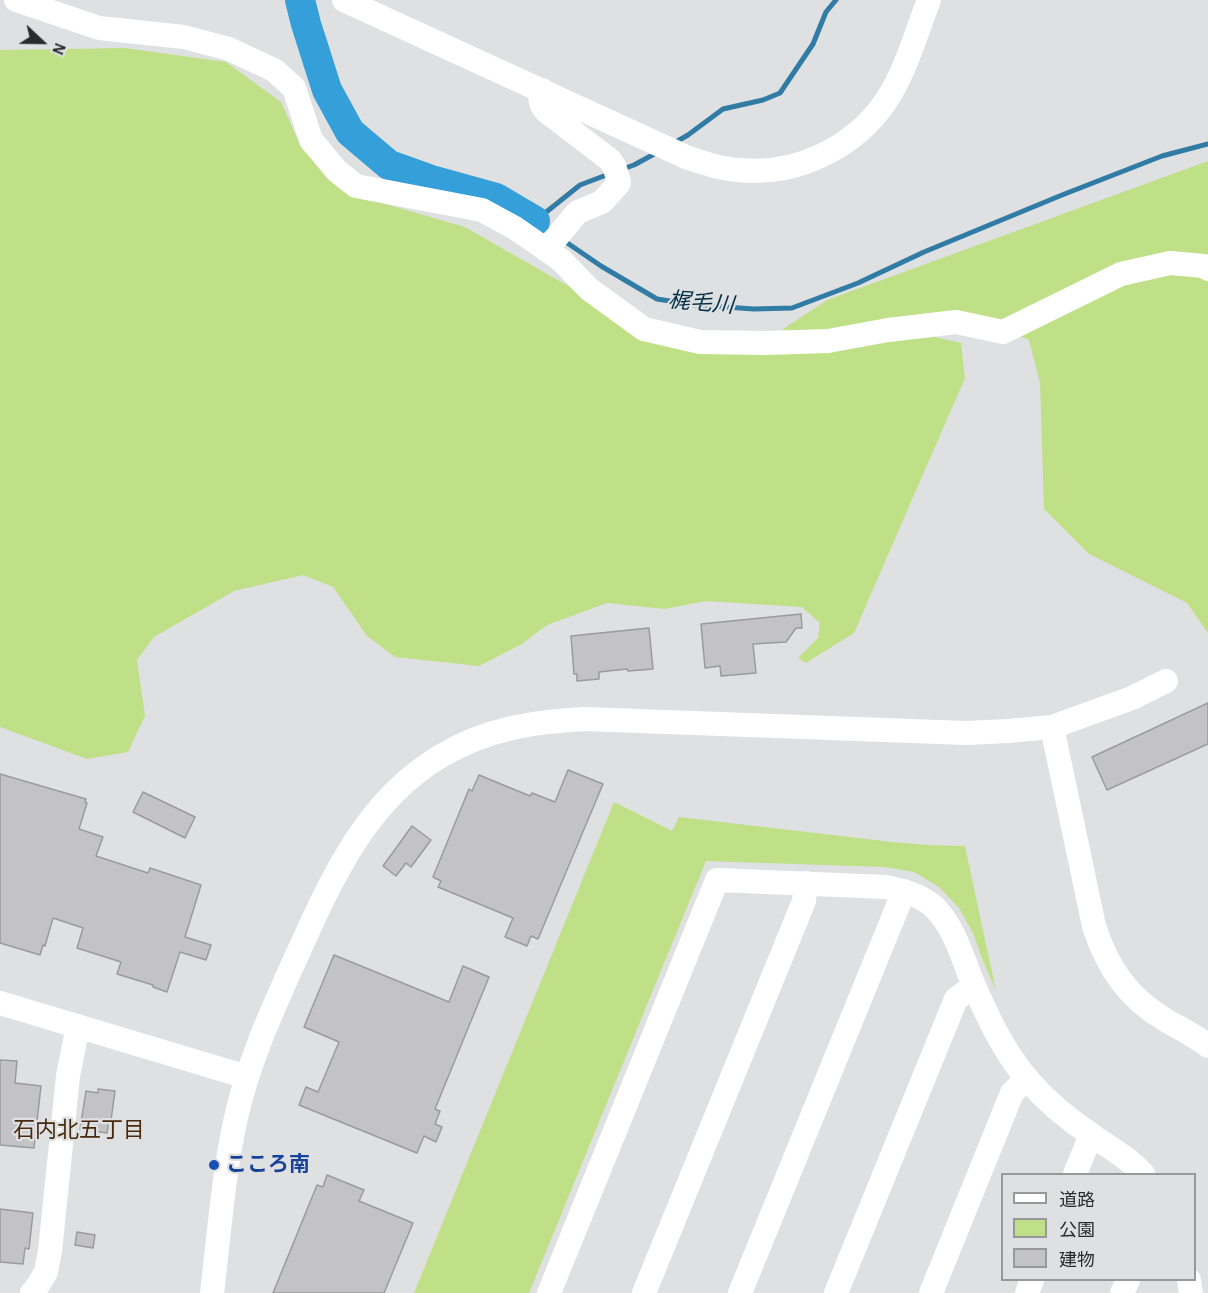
<!DOCTYPE html>
<html>
<head>
<meta charset="utf-8">
<style>
  body { margin:0 }
  #map { position:relative; width:1208px; height:1293px; overflow:hidden; background:#dfe0e2; font-family:"Alegreya Sans","Noto Sans JP",sans-serif }
  canvas { display:block }
  .legend { position:absolute; left:1001px; top:1173px; width:195px; height:108px; box-sizing:border-box; background:#dfe0e2; border:2px solid #979899; margin:0; padding:8px 10px; list-style:none; font-size:18px; color:#2b2b2c }
  .legend li { display:flex; align-items:center; gap:12px; height:30px }
  .legend b { width:30px; border:2px solid #979899 }
  .north { position:absolute; left:12px; top:12px; width:60px; height:60px; -webkit-text-stroke:4px #dfe0e2; paint-order:stroke; rotate:112deg; font-size:16px; font-weight:700; line-height:24px; text-align:center; color:#2b2b2c }
  .north::after { content:''; display:block; margin:auto; width:21px; height:27px; background:#2b2b2c; clip-path:polygon(50% 0,100% 100%,50% 72%,0 100%) }
</style>
</head>
<body>
<div id="map">
<canvas width="1208" height="1293"></canvas>
<ul class="legend">
<li><b style="height:8px;background:#fff"></b>道路</li>
<li><b style="height:16px;background:#c0e088"></b>公園</li>
<li><b style="height:16px;background:#c3c2c4"></b>建物</li>
</ul>
<div class="north">N</div>
</div>
<script>
const g = document.querySelector('canvas').getContext('2d');
g.lineJoin = 'round';
function paint(path, color) {
  g.fillStyle = color;
  g.fill(path, 'evenodd');
}
function strokePath(path, color, width, dash) {
  g.strokeStyle = color;
  g.lineWidth = width;
  g.lineCap = dash ? 'butt' : 'round';
  g.setLineDash(dash || []);
  g.stroke(path);
}
function write(font, color, halo, rows, align = 'center') {
  g.font = font + ' "Alegreya Sans","Noto Sans JP",sans-serif';
  g.lineWidth = 4.5;
  g.setLineDash([]);
  g.textBaseline = 'middle';
  g.strokeStyle = halo;
  g.fillStyle = color;
  for (const [text, x, y, turn = 0] of rows) {
    g.save();
    g.translate(x, y);
    g.rotate((+turn || 0) * Math.PI / 180);
    g.textAlign = isNaN(turn) ? turn : align;
    if (halo) g.strokeText(text, 0, 0);
    g.fillText(text, 0, 0);
    g.restore();
  }
}
paint(new Path2D(`
  M 125,48 L 226,62 L 281,102 L 302,149 L 354,195 L 465,227 L 577,291 L 697,351 L 757,355 L 827,352 L 887,339 L 935,337 L 961,343 L 965,378 L 854,633 L 806,663 L 798,658 L 818,638 L 820,623 L 802,607 L 706,601 L 665,609 L 607,603 L 547,625 L 522,644 L 479,666 L 395,657 L 367,636 L 333,587 L 303,575 L 234,591 L 154,637 L 137,660 L 145,716 L 128,752 L 87,759 L 0,727 L 0,50 Z
  M 1208,161 L 1208,633 L 1187,603 L 1089,554 L 1044,509 L 1040,383 L 1029,340 L 997,327 L 784,337 L 783,329 L 827,300 Z
  M 614,802 L 672,831 L 679,817 L 892,842 L 928,845 L 965,846 L 996,991 L 981,956 L 973,933 L 959,908 L 939,887 L 914,872 L 885,867 L 706,861 L 529,1293 L 414,1293 Z`), '#c0e088');
strokePath(new Path2D(`
  M 674,143 L 688,135 L 723,109 L 763,100 L 780,93 L 813,44 L 826,12 L 836,0
  M 620,170 L 634,165 L 658,152
  M 553,233 L 535,221 L 580,185 L 609,174
  M 563,240 L 601,266 L 657,299 L 696,305 L 754,309 L 792,308 L 858,283 L 924,252 L 1062,195 L 1162,156 L 1208,144`), '#317ca5', 5);
strokePath(new Path2D(`
  M 300,0 L 306,24 L 327,90 L 350,132 L 389,165 L 431,180 L 496,198 L 535,221`), '#349fd9', 30);
const building = new Path2D(`
  M 801,614 L 802,628 L 796,628 L 786,642 L 753,644 L 756,673 L 721,676 L 720,666 L 705,668 L 701,624 Z
  M 649,628 L 653,669 L 628,671 L 627,669 L 599,672 L 599,679 L 577,681 L 577,674 L 574,674 L 571,636 Z
  M 1208,703 L 1208,744 L 1107,790 L 1092,757 Z
  M 568,770 L 603,784 L 538,939 L 531,936 L 527,946 L 505,937 L 513,918 L 438,887 L 441,881 L 433,877 L 469,789 L 472,791 L 479,775 L 530,796 L 532,793 L 555,802 Z
  M 0,774 L 86,799 L 85,802 L 87,803 L 79,829 L 103,837 L 96,856 L 148,873 L 150,868 L 201,885 L 185,937 L 211,945 L 206,960 L 180,952 L 167,992 L 153,987 L 153,985 L 117,974 L 121,962 L 77,948 L 83,928 L 53,918 L 45,946 L 43,945 L 40,955 L 0,943 Z
  M 143,792 L 195,817 L 185,838 L 133,812 Z
  M 412,826 L 431,840 L 411,867 L 406,863 L 396,876 L 383,866 Z
  M 334,955 L 449,1002 L 463,966 L 489,977 L 435,1109 L 440,1111 L 435,1124 L 442,1127 L 436,1142 L 424,1136 L 417,1153 L 299,1105 L 306,1087 L 318,1092 L 339,1042 L 304,1027 Z
  M 0,1060 L 17,1061 L 15,1083 L 41,1086 L 34,1148 L 0,1145 Z
  M 98,1089 L 115,1091 L 111,1120 L 109,1120 L 107,1133 L 80,1129 L 86,1091 L 98,1093 Z
  M 327,1175 L 364,1190 L 359,1201 L 413,1223 L 384,1293 L 273,1293 L 317,1185 L 323,1187 Z
  M 0,1209 L 33,1213 L 29,1249 L 25,1248 L 23,1264 L 0,1262 Z
  M 77,1232 L 95,1235 L 93,1248 L 75,1245 Z`);
paint(building, '#c3c2c4');
strokePath(building, '#9b9a9c', 1.5);
strokePath(new Path2D(`
  M 16,0 L 99,28 L 184,37 L 229,49 L 274,70 L 294,88 L 311,140 L 337,171 L 356,186 L 482,210 L 515,228 L 561,260 L 589,289 L 644,329 L 700,342 L 765,343 L 828,341 L 888,330 L 956,322 L 1003,332 L 1121,274 L 1170,263 L 1204,266 L 1208,269
  M 344,0 L 686,157 C 704,163 721,169 739,170 C 796,176 854,148 886,101 C 906,71 916,33 929,0
  M 542,90 C 539,99 540,104 546,111 L 610,160 L 614,166 L 619,181 L 619,183 L 602,202 L 578,212 L 575,215 L 546,250
  M 1052,727 L 1094,926 C 1108,969 1128,998 1167,1021 C 1181,1029 1196,1036 1208,1046
  M 0,1003 L 247,1077
  M 1075,1174 L 1091,1135
  M 1189,1280 L 1191,1293
  M 32,1293 L 34,1292 L 46,1272 L 50,1251 L 68,1076 L 78,1026
  M 212,1293 C 219,1236 223,1178 235,1122 C 247,1066 270,1015 293,964 C 329,885 363,802 441,756 C 486,729 532,722 584,719 L 966,733 L 1008,731 L 1052,727 L 1132,698 L 1166,681
  M 549,1293 L 717,880 L 886,887 C 903,891 922,895 935,908 C 954,927 962,956 972,981 C 987,1016 1003,1050 1027,1079 C 1046,1101 1069,1120 1093,1136 C 1110,1148 1129,1158 1143,1174
  M 644,1293 L 804,901 L 806,883
  M 740,1293 L 904,891
  M 836,1293 L 956,999 L 974,986
  M 931,1293 L 1012,1093 L 1027,1078
  M 1027,1293 L 1032,1280
  M 1122,1293 L 1128,1280`), '#fff', 24);
for (const [x, y, r, color] of [
  [214,1165,6,"#1a4fb4"]
]) {
  const dot = new Path2D();
  dot.arc(x, y, r, 0, 2 * Math.PI);
  g.fillStyle = color;
  g.fill(dot);
  strokePath(dot, '#dfe0e2', 2);
}
write('bold 21px', '#164399', '#dfe0e2', [
  ["こころ南",226,1165]
], 'left');
write('italic 22px', '#002f46', '#dfe0e2', [
  ["梶毛川",701,303,5]
]);
write('22px', '#482a0f', '#dfe0e2', [
  ["石内北五丁目",79,1130]
]);
</script>
</body>
</html>
